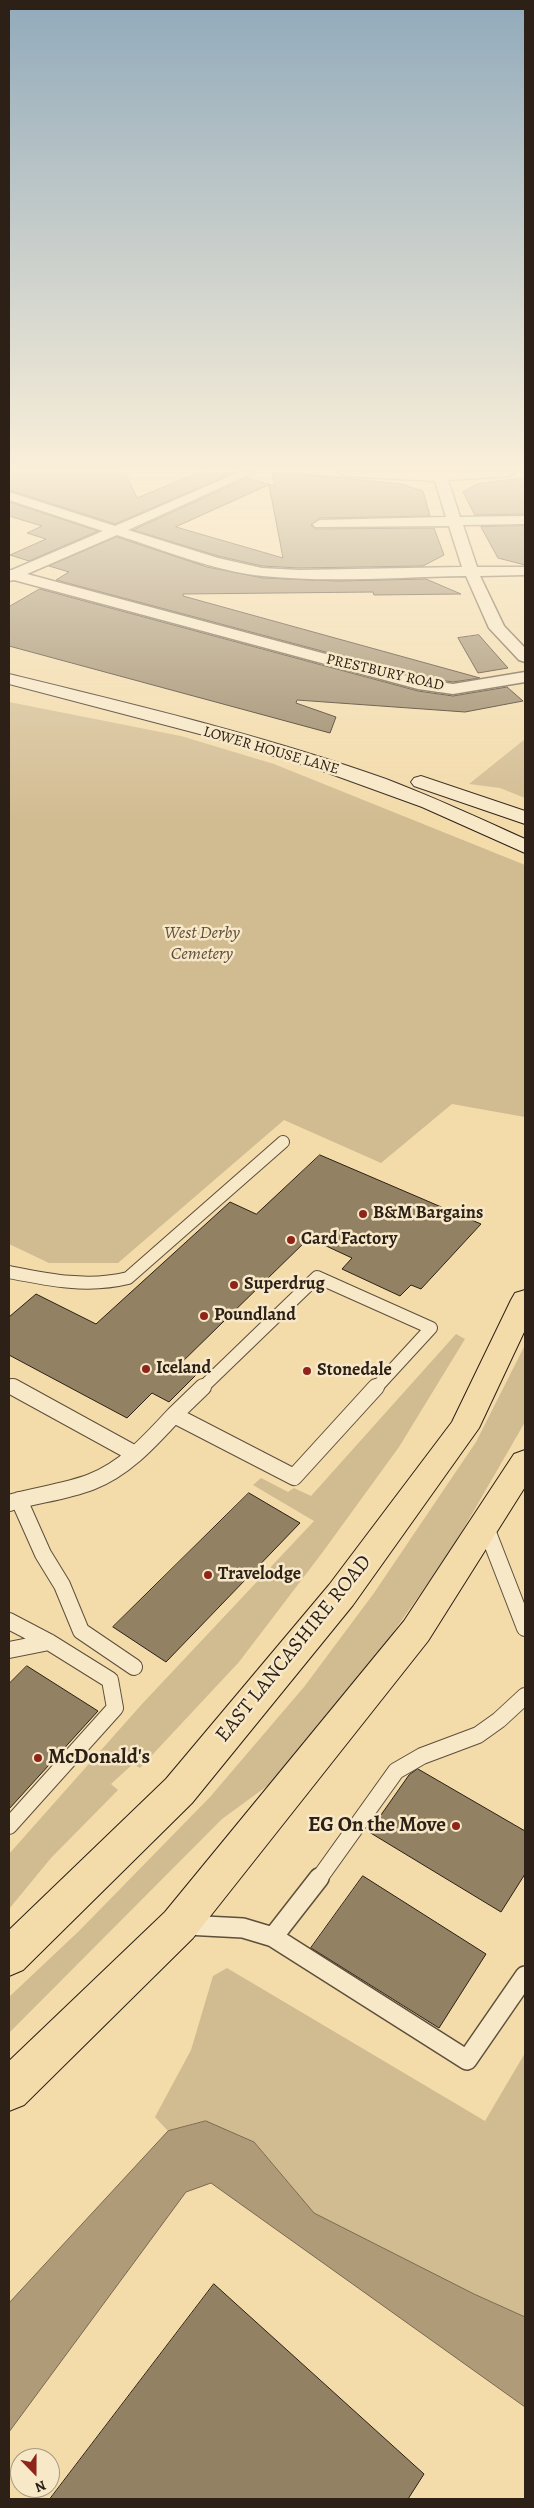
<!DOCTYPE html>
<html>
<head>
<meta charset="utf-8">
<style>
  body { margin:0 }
  #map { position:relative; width:534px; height:2508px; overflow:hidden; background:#f3dbaa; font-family:Alegreya,serif }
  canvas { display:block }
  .frame { position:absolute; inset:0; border:10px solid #2c2017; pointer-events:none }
  .north { position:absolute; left:10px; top:2448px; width:50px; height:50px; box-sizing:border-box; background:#f7e8c8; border:1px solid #a69881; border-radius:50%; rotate:158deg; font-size:14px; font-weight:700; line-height:20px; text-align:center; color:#2c2017 }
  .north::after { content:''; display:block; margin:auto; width:18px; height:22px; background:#8f2418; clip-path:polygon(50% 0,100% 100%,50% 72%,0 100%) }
</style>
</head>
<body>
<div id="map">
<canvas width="534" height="2508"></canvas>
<div class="frame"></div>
<div class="north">N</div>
</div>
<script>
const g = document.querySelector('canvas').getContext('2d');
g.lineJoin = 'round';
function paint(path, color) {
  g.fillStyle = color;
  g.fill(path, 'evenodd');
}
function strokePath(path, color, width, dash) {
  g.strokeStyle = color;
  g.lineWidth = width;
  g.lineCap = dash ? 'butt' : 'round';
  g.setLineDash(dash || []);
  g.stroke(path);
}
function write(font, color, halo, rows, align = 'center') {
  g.font = font + ' Alegreya,serif';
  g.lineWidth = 5;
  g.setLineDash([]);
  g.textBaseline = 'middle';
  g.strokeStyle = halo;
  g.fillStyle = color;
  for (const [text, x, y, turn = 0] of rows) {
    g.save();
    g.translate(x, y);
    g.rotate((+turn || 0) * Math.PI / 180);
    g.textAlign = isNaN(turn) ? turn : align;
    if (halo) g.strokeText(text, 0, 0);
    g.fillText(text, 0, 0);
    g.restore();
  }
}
paint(new Path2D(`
  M 9,702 L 181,736 L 274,764 L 525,865 L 525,1117 L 452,1104 L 381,1163 L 284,1120 L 118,1263 L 49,1263 L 9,1244 Z
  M 525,739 L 525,798 L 500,788 L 469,784 Z
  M 456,1334 L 465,1339 L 399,1447 L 322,1553 L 239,1662 L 140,1768 L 133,1764 L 111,1784 L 118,1790 L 51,1858 L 9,1909 L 9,1854 L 142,1704 L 314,1521 L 253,1485 L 261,1478 L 288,1492 L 294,1488 L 311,1496 Z
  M 525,1345 L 525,1422 L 450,1552 L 360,1679 L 289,1770 L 222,1819 L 9,2033 L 9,1997 L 79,1931 L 210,1797 L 304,1687 L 374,1593 L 476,1442 Z
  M 227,1968 L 485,2121 L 525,2053 L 525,2317 L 474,2294 L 314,2213 L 254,2142 L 206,2121 L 168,2131 L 155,2117 L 191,2050 L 213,1976 Z`), '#d1bb91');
const water = new Path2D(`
  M 206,2121 L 254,2142 L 314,2213 L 474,2294 L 525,2317 L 525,2407 L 211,2183 L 186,2192 L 9,2432 L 9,2303 L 168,2131 Z`);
paint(water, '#af9b78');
strokePath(water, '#7b6a51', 1);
const building = new Path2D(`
  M 9,472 L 125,472 L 137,498 L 200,472 L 231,474 L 115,524 L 9,490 Z
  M 295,473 L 401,484 L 423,491 L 430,516 L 320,518 L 311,525 L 315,529 L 434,528 L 444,555 L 423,566 L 299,568 L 262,566 L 218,556 L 133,530 L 247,478 L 275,486 L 272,474 ZM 269,485 L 283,558 L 176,527 Z
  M 525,478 L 525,514 L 475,515 L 463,492 L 477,484 Z
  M 9,502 L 98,531 L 29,561 L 10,555 L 46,539 L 27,533 L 42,526 L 9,516 Z
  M 525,526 L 525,565 L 498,558 L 481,527 Z
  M 117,537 L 207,567 L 263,578 L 338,581 L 426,579 L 461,594 L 374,595 L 373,592 L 183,594 L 183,596 L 480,678 L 453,682 L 419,677 L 56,580 L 69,572 L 49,566 Z
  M 40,589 L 418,691 L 453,696 L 507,687 L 523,701 L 465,712 L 297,700 L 296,703 L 336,717 L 330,733 L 9,646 L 9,607 Z
  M 479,635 L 485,642 L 508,668 L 478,673 L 458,638 Z
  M 320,1155 L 481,1224 L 421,1289 L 411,1285 L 400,1296 L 342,1269 L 352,1258 L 309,1238 L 178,1366 L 196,1375 L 169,1402 L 152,1393 L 127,1418 L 9,1355 L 9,1317 L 36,1294 L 96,1324 L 230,1202 L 256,1214 Z
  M 249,1493 L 300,1523 L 166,1662 L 113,1627 Z
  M 27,1666 L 98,1711 L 9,1809 L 9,1684 Z
  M 418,1769 L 525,1831 L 525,1874 L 501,1912 L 369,1832 L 409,1775 Z
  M 363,1876 L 486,1954 L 439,2028 L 311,1948 Z
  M 214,2284 L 424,2474 L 408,2499 L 50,2499 Z`);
paint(building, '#938163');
strokePath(building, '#2c2017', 1);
const laneFar2 = new Path2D(`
  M 9,1272 C 49,1280 88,1288 128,1278 L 283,1142
  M 9,1385 L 16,1389
  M 201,1389 L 317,1277 L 431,1328 L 375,1389`);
const laneFar1 = new Path2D(`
  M 13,1387 L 135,1454
  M 174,1415 L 294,1477 L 376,1387
  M 174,1415 L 203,1387
  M 19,1500 L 43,1554 L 62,1585 L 81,1631 L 134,1667
  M 9,1503 C 36,1495 65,1492 91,1482 C 125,1469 150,1441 174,1415
  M 485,1525 L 525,1628
  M 9,1621 L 49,1642 L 110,1680 L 115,1708 L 9,1826
  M 9,1650 L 49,1642
  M 318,1880 L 396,1771 L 422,1756 L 478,1735 L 499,1720 L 525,1696`);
const lane = new Path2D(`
  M 186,1925 L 243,1928 L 273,1937 L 467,2060 L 525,1976
  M 273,1937 L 319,1878`);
const street = new Path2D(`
  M 239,472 L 255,472 L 128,530 L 218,558 L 262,568 L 299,570 L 462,567 L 449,526 L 315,527 L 313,524 L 320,520 L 446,517 L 435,481 L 344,476 L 338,472 L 516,472 L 510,476 L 448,480 L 460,517 L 525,516 L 525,524 L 463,525 L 477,567 L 525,567 L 525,575 L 480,576 L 504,626 L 525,648 L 525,662 L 519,660 L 489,628 L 466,576 C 400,577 328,583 263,576 C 213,571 164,550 117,535 L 27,574 L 419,679 L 453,684 L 525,672 L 525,682 L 453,694 L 418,689 L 14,580 L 9,581 L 9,570 L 12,570 L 103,531 L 9,500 L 9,492 L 115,526 Z`);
const secondary = new Path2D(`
  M 9,674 C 135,705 263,735 386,779 C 433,797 479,818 525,839 L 525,853 L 422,807 L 320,770 L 215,738 L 9,684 Z
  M 421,776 L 525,811 L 525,824 L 414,786 L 411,782 L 414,778 Z`);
const highway = new Path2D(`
  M 525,1290 L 525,1330 L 479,1428 L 353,1605 L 192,1803 L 23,1970 L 9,1976 L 9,1930 L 166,1779 L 329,1585 L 452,1422 L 511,1300 L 515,1293 Z
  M 525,1450 L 525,1487 L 428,1641 L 193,1938 L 24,2105 L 9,2111 L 9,2061 L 165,1912 L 404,1621 L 514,1454 Z`);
strokePath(laneFar2, '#5e4f3c', 14);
strokePath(laneFar1, '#5e4f3c', 18);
strokePath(lane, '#5e4f3c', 22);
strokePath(street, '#5e4f3c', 3);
strokePath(secondary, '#2c2017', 2);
strokePath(highway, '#2c2017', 2);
strokePath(laneFar2, '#f7e8c8', 12);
strokePath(laneFar1, '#f7e8c8', 16);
strokePath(lane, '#f7e8c8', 19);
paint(street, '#f7e8c8');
paint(secondary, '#f7e8c8');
paint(highway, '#f3dbaa');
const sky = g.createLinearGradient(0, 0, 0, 823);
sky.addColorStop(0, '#91aabb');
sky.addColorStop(0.57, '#faefd9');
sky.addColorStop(1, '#faefd900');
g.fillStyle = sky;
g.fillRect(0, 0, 534, 823);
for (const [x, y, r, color] of [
  [363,1214,5,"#8f2418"],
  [291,1240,5,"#8f2418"],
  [234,1285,5,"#8f2418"],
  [204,1316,5,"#8f2418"],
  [146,1369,5,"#8f2418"],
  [307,1371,5,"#8f2418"],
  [208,1575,5,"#8f2418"],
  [38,1758,5,"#8f2418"],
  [456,1826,5,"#8f2418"]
]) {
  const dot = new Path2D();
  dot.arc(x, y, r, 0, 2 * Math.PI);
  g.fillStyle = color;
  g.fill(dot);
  strokePath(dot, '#f7e8c8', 2);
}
write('15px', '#2c2017', '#f7e8c8', [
  ["PRESTBURY ROAD",385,673,13],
  ["LOWER HOUSE LANE",271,751,16]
]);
write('italic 18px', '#5e4e3c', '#f7e8c8', [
  ["West Derby",202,934],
  ["Cemetery",202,955]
]);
write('bold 18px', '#2c2017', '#f7e8c8', [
  ["B&M Bargains",373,1214],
  ["Card Factory",301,1240],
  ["Superdrug",244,1285],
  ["Poundland",214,1316],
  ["Iceland",156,1369],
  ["Stonedale",317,1371],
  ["Travelodge",218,1575]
], 'left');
write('21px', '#2c2017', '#f7e8c8', [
  ["EAST LANCASHIRE ROAD",294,1649,-51]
]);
write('bold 21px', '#2c2017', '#f7e8c8', [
  ["McDonald's",48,1758],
  ["EG On the Move",446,1826,"right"]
], 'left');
</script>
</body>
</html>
